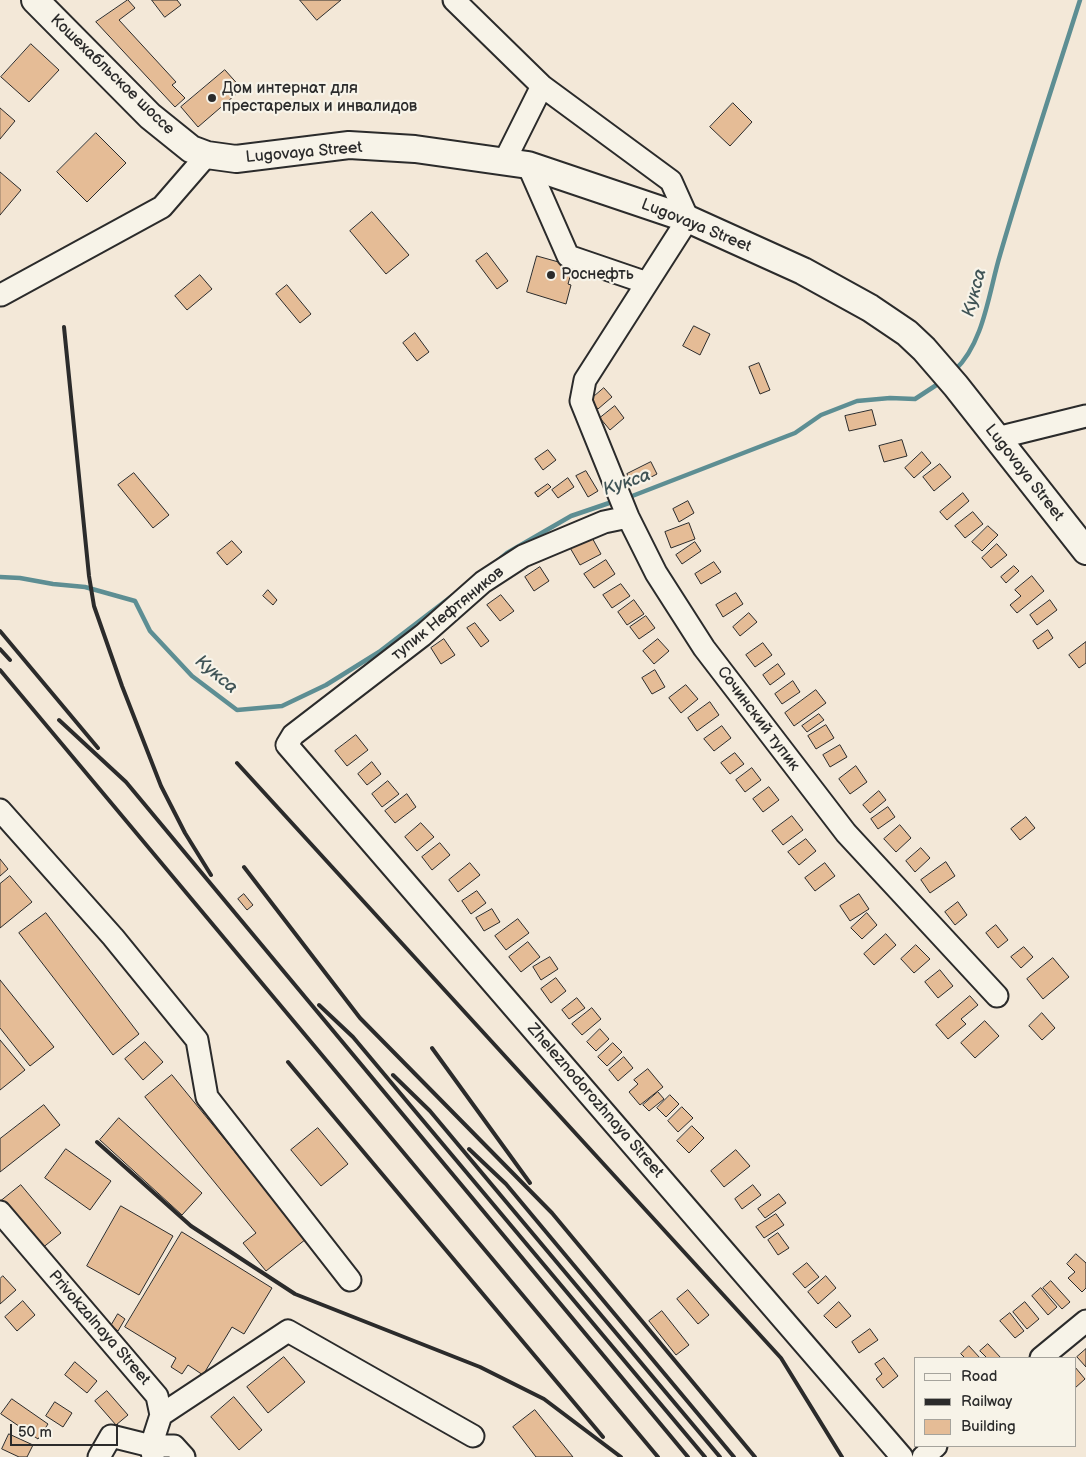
<!DOCTYPE html>
<html>
<head>
<meta charset="utf-8">
<style>
  body { margin:0 }
  #map { position:relative; width:1086px; height:1457px; overflow:hidden; background:#f3e8d8; font-family:"Balsamiq Sans",sans-serif }
  canvas { display:block }
  .legend { position:absolute; left:914px; top:1357px; width:162px; height:90px; box-sizing:border-box; background:#f7f3e8; border:1px solid #a5a39c; margin:0; padding:6px 9px; list-style:none; font-size:15px; color:#2b2b2b }
  .legend li { display:flex; align-items:center; gap:10px; height:25px }
  .legend b { width:25px; border:1px solid #a5a39c }
  .scale { position:absolute; left:10px; top:1424px; width:108px; height:22px; box-sizing:border-box; border:2px solid #2b2b2b; border-top:0; padding-left:6px; font-size:15px; line-height:18px; white-space:nowrap; color:#2b2b2b; -webkit-text-stroke:4px #f7f3e8; paint-order:stroke }
</style>
</head>
<body>
<div id="map">
<canvas width="1086" height="1457"></canvas>
<ul class="legend">
<li><b style="height:6px;background:#f7f3e8"></b>Road</li>
<li><b style="height:6px;background:#2b2b2b"></b>Railway</li>
<li><b style="height:14px;background:#e5bc96"></b>Building</li>
</ul>
<div class="scale">50 m</div>
</div>
<script>
const g = document.querySelector('canvas').getContext('2d');
g.lineJoin = 'round';
function strokePath(path, color, width, dash) {
  g.strokeStyle = color;
  g.lineWidth = width;
  g.lineCap = dash ? 'butt' : 'round';
  g.setLineDash(dash || []);
  g.stroke(path);
}
function paint(path, color) {
  g.fillStyle = color;
  g.fill(path, 'evenodd');
}
function write(font, color, halo, rows, align = 'center') {
  g.font = font + ' "Balsamiq Sans",sans-serif';
  g.lineWidth = 4.5;
  g.setLineDash([]);
  g.textBaseline = 'middle';
  g.strokeStyle = halo;
  g.fillStyle = color;
  for (const [text, x, y, turn = 0] of rows) {
    g.save();
    g.translate(x, y);
    g.rotate((+turn || 0) * Math.PI / 180);
    g.textAlign = isNaN(turn) ? turn : align;
    if (halo) g.strokeText(text, 0, 0);
    g.fillText(text, 0, 0);
    g.restore();
  }
}
strokePath(new Path2D(`
  M 955,370 C 984,343 989,291 1000,255 C 1025,169 1053,85 1080,0
  M 627,498 L 795,433 L 821,415 L 857,401 L 890,398 L 915,399 L 941,382
  M 496,562 L 507,553 L 571,516 L 615,501
  M 0,577 L 20,578 L 53,584 L 85,587 L 135,601 L 150,631 L 192,676 L 237,710 L 282,706 L 326,685 L 379,652 L 452,596`), '#5d8e93', 4.5);
const building = new Path2D(`
  M 128,0 L 135,8 L 119,20 L 176,82 L 172,85 L 185,98 L 175,107 L 96,22 Z
  M 152,0 L 177,0 L 181,5 L 165,17 Z
  M 300,0 L 341,0 L 317,20 Z
  M 31,44 L 59,70 L 29,102 L 1,77 Z
  M 225,70 L 242,89 L 198,127 L 181,107 Z
  M 733,103 L 752,122 L 730,146 L 710,127 Z
  M 0,108 L 15,121 L 0,139 Z
  M 96,133 L 126,163 L 87,202 L 57,172 Z
  M 0,172 L 21,190 L 0,215 Z
  M 372,212 L 409,255 L 386,274 L 350,231 Z
  M 487,253 L 508,281 L 497,289 L 476,261 Z
  M 537,256 L 573,266 L 568,284 L 571,285 L 566,304 L 527,292 Z
  M 200,275 L 212,289 L 187,310 L 175,296 Z
  M 287,285 L 311,314 L 300,323 L 276,294 Z
  M 694,326 L 710,334 L 700,355 L 683,346 Z
  M 415,333 L 429,352 L 417,361 L 403,343 Z
  M 759,363 L 770,390 L 760,394 L 749,367 Z
  M 604,388 L 612,397 L 598,409 L 590,400 Z
  M 615,406 L 624,418 L 610,430 L 600,418 Z
  M 872,410 L 876,425 L 849,431 L 845,416 Z
  M 902,440 L 907,456 L 884,462 L 879,446 Z
  M 548,450 L 556,460 L 543,470 L 535,459 Z
  M 922,452 L 931,463 L 914,478 L 905,468 Z
  M 651,462 L 657,474 L 634,486 L 627,474 Z
  M 940,464 L 951,477 L 934,491 L 923,477 Z
  M 586,471 L 598,491 L 588,497 L 576,476 Z
  M 134,473 L 169,515 L 153,528 L 118,485 Z
  M 568,478 L 574,487 L 558,498 L 552,490 Z
  M 548,484 L 551,487 L 538,497 L 535,493 Z
  M 963,493 L 969,501 L 947,520 L 940,512 Z
  M 688,501 L 694,513 L 679,522 L 673,509 Z
  M 973,512 L 983,524 L 965,538 L 955,526 Z
  M 689,523 L 695,539 L 671,548 L 665,532 Z
  M 988,526 L 998,535 L 982,551 L 972,542 Z
  M 590,534 L 601,554 L 580,565 L 569,546 Z
  M 232,541 L 242,552 L 227,565 L 217,553 Z
  M 695,542 L 701,551 L 682,564 L 676,555 Z
  M 997,544 L 1007,555 L 991,568 L 982,558 Z
  M 606,560 L 615,574 L 594,588 L 584,574 Z
  M 714,562 L 721,572 L 701,584 L 695,574 Z
  M 1014,566 L 1019,571 L 1006,583 L 1001,577 Z
  M 540,567 L 549,581 L 534,591 L 525,577 Z
  M 1032,576 L 1044,591 L 1017,613 L 1010,605 L 1021,596 L 1015,590 Z
  M 621,584 L 630,596 L 612,608 L 603,595 Z
  M 268,590 L 277,600 L 273,605 L 263,596 Z
  M 736,593 L 743,604 L 723,617 L 716,605 Z
  M 501,595 L 514,611 L 500,621 L 487,605 Z
  M 634,600 L 644,614 L 627,625 L 618,612 Z
  M 1050,600 L 1057,610 L 1037,625 L 1030,615 Z
  M 749,613 L 757,622 L 740,636 L 733,627 Z
  M 646,616 L 655,628 L 639,639 L 630,627 Z
  M 475,623 L 489,641 L 481,647 L 467,628 Z
  M 1048,630 L 1053,638 L 1038,649 L 1033,641 Z
  M 444,639 L 455,655 L 441,664 L 431,648 Z
  M 658,639 L 669,651 L 654,664 L 643,651 Z
  M 1086,642 L 1086,663 L 1079,668 L 1069,655 Z
  M 763,643 L 772,655 L 755,667 L 746,655 Z
  M 778,664 L 785,674 L 770,685 L 763,675 Z
  M 655,670 L 665,687 L 652,694 L 642,678 Z
  M 793,681 L 800,692 L 782,704 L 775,694 Z
  M 686,685 L 698,699 L 681,713 L 669,698 Z
  M 816,690 L 826,703 L 794,726 L 785,713 Z
  M 710,702 L 719,715 L 697,731 L 688,718 Z
  M 819,714 L 824,720 L 807,732 L 802,726 Z
  M 826,725 L 834,738 L 816,749 L 808,736 Z
  M 722,726 L 731,738 L 714,751 L 704,739 Z
  M 356,735 L 368,750 L 347,766 L 335,751 Z
  M 840,745 L 847,757 L 830,767 L 823,755 Z
  M 735,753 L 744,764 L 730,774 L 721,763 Z
  M 372,762 L 381,774 L 367,785 L 358,774 Z
  M 856,766 L 867,782 L 850,794 L 839,779 Z
  M 752,768 L 761,780 L 745,792 L 736,780 Z
  M 388,781 L 399,794 L 382,807 L 372,794 Z
  M 769,787 L 779,800 L 763,812 L 753,799 Z
  M 879,791 L 886,800 L 870,813 L 863,805 Z
  M 407,794 L 416,807 L 395,823 L 385,811 Z
  M 888,807 L 895,817 L 878,829 L 871,819 Z
  M 792,816 L 803,830 L 783,845 L 772,831 Z
  M 1026,817 L 1035,828 L 1020,840 L 1011,829 Z
  M 421,823 L 434,837 L 417,851 L 405,837 Z
  M 900,825 L 911,838 L 896,852 L 884,839 Z
  M 806,839 L 816,851 L 799,865 L 788,852 Z
  M 440,843 L 450,855 L 432,870 L 422,857 Z
  M 921,848 L 930,858 L 915,872 L 906,861 Z
  M 0,859 L 8,869 L 0,876 Z
  M 946,862 L 955,876 L 930,893 L 921,880 Z
  M 470,863 L 480,875 L 458,892 L 449,880 Z
  M 825,863 L 835,876 L 815,891 L 805,878 Z
  M 10,876 L 32,902 L 0,928 L 0,884 Z
  M 477,891 L 486,903 L 471,914 L 462,901 Z
  M 244,894 L 253,905 L 247,910 L 238,899 Z
  M 859,894 L 869,909 L 850,921 L 840,906 Z
  M 958,902 L 967,915 L 955,925 L 945,912 Z
  M 492,909 L 500,922 L 484,931 L 476,918 Z
  M 46,913 L 139,1034 L 113,1055 L 19,933 Z
  M 867,913 L 877,925 L 862,939 L 851,928 Z
  M 518,919 L 529,933 L 506,950 L 495,936 Z
  M 996,925 L 1008,940 L 998,948 L 986,933 Z
  M 886,934 L 896,945 L 874,965 L 864,954 Z
  M 528,942 L 540,957 L 521,972 L 509,957 Z
  M 916,945 L 930,959 L 914,973 L 901,959 Z
  M 1024,947 L 1033,957 L 1021,968 L 1011,957 Z
  M 550,957 L 558,969 L 541,980 L 533,967 Z
  M 1053,958 L 1069,977 L 1043,999 L 1027,979 Z
  M 940,970 L 953,986 L 938,998 L 925,982 Z
  M 556,978 L 566,991 L 551,1003 L 541,989 Z
  M 0,980 L 54,1047 L 30,1066 L 0,1028 Z
  M 970,996 L 978,1005 L 961,1019 L 966,1024 L 948,1039 L 936,1025 Z
  M 577,998 L 585,1008 L 569,1019 L 562,1010 Z
  M 592,1008 L 601,1019 L 582,1035 L 572,1024 Z
  M 1042,1013 L 1055,1028 L 1042,1040 L 1029,1026 Z
  M 985,1021 L 999,1036 L 975,1058 L 961,1043 Z
  M 600,1029 L 609,1039 L 596,1051 L 587,1042 Z
  M 0,1040 L 25,1070 L 0,1090 Z
  M 145,1042 L 163,1062 L 143,1080 L 125,1059 Z
  M 613,1043 L 622,1052 L 607,1066 L 598,1057 Z
  M 624,1057 L 633,1068 L 618,1081 L 609,1070 Z
  M 648,1069 L 663,1087 L 640,1105 L 629,1092 L 638,1084 L 634,1080 Z
  M 172,1075 L 306,1239 L 266,1271 L 243,1243 L 256,1233 L 145,1097 Z
  M 658,1092 L 664,1099 L 649,1111 L 643,1105 Z
  M 670,1095 L 679,1104 L 666,1117 L 657,1108 Z
  M 44,1105 L 60,1125 L 0,1172 L 0,1139 Z
  M 682,1107 L 693,1118 L 678,1132 L 668,1121 Z
  M 119,1118 L 202,1193 L 182,1215 L 100,1140 Z
  M 692,1126 L 704,1138 L 689,1153 L 677,1141 Z
  M 318,1128 L 348,1164 L 321,1186 L 291,1150 Z
  M 66,1149 L 111,1181 L 90,1210 L 45,1178 Z
  M 736,1150 L 750,1166 L 724,1187 L 711,1171 Z
  M 21,1185 L 61,1233 L 41,1249 L 1,1201 Z
  M 753,1185 L 761,1195 L 742,1209 L 735,1199 Z
  M 779,1194 L 786,1203 L 765,1218 L 758,1209 Z
  M 121,1206 L 173,1236 L 139,1295 L 87,1266 Z
  M 776,1214 L 784,1225 L 764,1238 L 756,1227 Z
  M 182,1232 L 272,1288 L 244,1334 L 232,1327 L 203,1375 L 188,1365 L 182,1374 L 171,1367 L 176,1358 L 125,1327 Z
  M 778,1233 L 789,1248 L 778,1255 L 768,1240 Z
  M 1076,1254 L 1086,1263 L 1086,1288 L 1082,1292 L 1068,1278 L 1075,1272 L 1067,1264 Z
  M 807,1263 L 819,1277 L 805,1288 L 793,1274 Z
  M 3,1276 L 16,1290 L 0,1304 L 0,1279 Z
  M 826,1276 L 836,1288 L 818,1304 L 808,1292 Z
  M 1051,1281 L 1070,1302 L 1062,1309 L 1043,1288 Z
  M 1041,1288 L 1057,1307 L 1048,1315 L 1032,1296 Z
  M 688,1290 L 709,1315 L 698,1324 L 677,1299 Z
  M 23,1301 L 35,1315 L 17,1331 L 5,1317 Z
  M 839,1302 L 851,1316 L 836,1328 L 824,1316 Z
  M 1025,1302 L 1039,1319 L 1027,1329 L 1013,1312 Z
  M 662,1311 L 689,1345 L 676,1355 L 649,1321 Z
  M 1010,1313 L 1024,1331 L 1015,1338 L 1000,1321 Z
  M 118,1314 L 125,1319 L 118,1331 L 111,1326 Z
  M 870,1329 L 878,1340 L 859,1353 L 852,1342 Z
  M 988,1344 L 1001,1358 L 987,1358 L 980,1351 Z
  M 969,1346 L 980,1358 L 965,1358 L 961,1354 Z
  M 1086,1349 L 1086,1367 L 1077,1357 Z
  M 284,1357 L 305,1382 L 268,1413 L 247,1387 Z
  M 884,1358 L 898,1376 L 883,1388 L 876,1379 L 882,1374 L 875,1364 Z
  M 75,1362 L 97,1381 L 87,1393 L 65,1375 Z
  M 1075,1367 L 1085,1379 L 1075,1388 Z
  M 107,1391 L 128,1415 L 116,1425 L 95,1401 Z
  M 234,1397 L 262,1430 L 239,1450 L 211,1417 Z
  M 12,1399 L 48,1424 L 38,1439 L 1,1414 Z
  M 55,1402 L 72,1413 L 63,1427 L 46,1416 Z
  M 535,1410 L 573,1457 L 536,1457 L 513,1427 Z
  M 9,1434 L 33,1445 L 27,1457 L 19,1457 L 2,1449 Z`);
paint(building, '#e5bc96');
strokePath(building, '#2b2b2b', 1);
const minor = new Path2D(`
  M 454,0 L 542,86 L 671,181 L 688,219 L 585,380 L 581,401 L 628,517 L 656,573 L 704,648 L 846,833 L 997,996
  M 504,162 L 542,86
  M 528,165 L 568,256 L 647,283
  M 1,295 L 162,207 L 207,155
  M 997,438 L 1086,416
  M 628,517 L 604,522 L 523,556 L 483,582 L 423,635 L 293,735 L 287,745 L 902,1457
  M 0,810 L 113,937 L 197,1040 L 207,1097 L 350,1280
  M 0,1212 L 157,1396 L 161,1415 L 151,1446 L 153,1457
  M 1041,1358 L 1086,1321
  M 161,1415 L 288,1331 L 473,1436
  M 99,1457 L 111,1436 L 151,1446 L 174,1446 L 184,1457
  M 923,1457 L 936,1446`);
const major = new Path2D(`
  M 35,0 L 150,116 L 191,149 L 207,155 L 236,159 L 349,145 L 415,149 L 528,165 L 688,219 L 803,271 L 870,308 L 907,333 L 924,349 L 956,386 L 1086,551`);
strokePath(minor, '#2b2b2b', 25);
strokePath(major, '#2b2b2b', 30);
strokePath(minor, '#f7f3e8', 21);
strokePath(major, '#f7f3e8', 26);
strokePath(new Path2D(`
  M 64,327 L 89,576 L 94,606 L 122,686 L 161,786 L 185,833 L 211,875
  M 0,631 L 98,748
  M 0,649 L 10,660
  M 0,670 L 658,1457
  M 59,720 L 126,782 L 688,1457
  M 237,763 L 781,1358 L 842,1457
  M 244,867 L 360,1018 L 552,1213 L 755,1457
  M 319,1005 L 353,1037 L 705,1457
  M 432,1048 L 530,1183
  M 288,1062 L 603,1437
  M 393,1075 L 430,1111 L 720,1457
  M 97,1142 L 191,1226 L 295,1294 L 480,1367 L 544,1399 L 621,1457
  M 469,1149 L 506,1184 L 734,1457`), '#2b2b2b', 4);
for (const [x, y, r, color] of [
  [212,98,5,"#2b2b2b"],
  [551,275,5,"#2b2b2b"]
]) {
  const dot = new Path2D();
  dot.arc(x, y, r, 0, 2 * Math.PI);
  g.fillStyle = color;
  g.fill(dot);
  strokePath(dot, '#f7f3e8', 2);
}
write('16px', '#2b2b2b', '#f7f3e8', [
  ["Кошехабльское шоссе",112,75,44],
  ["Lugovaya Street",304,153,-5],
  ["Lugovaya Street",696,226,22],
  ["Lugovaya Street",1024,473,52],
  ["тупик Нефтяников",448,614,-39],
  ["Сочинский тупик",758,719,53],
  ["Zheleznodorozhnaya Street",595,1101,49],
  ["Privokzalnaya Street",99,1328,49]
]);
write('16px', '#2b2b2b', '#f7f3e8', [
  ["Дом интернат для",222,89],
  ["престарелых и инвалидов",222,107],
  ["Роснефть",561,275]
], 'left');
write('italic 18px', '#405456', '#f7f3e8', [
  ["Кукса",975,293,-75],
  ["Кукса",627,483,-19],
  ["Кукса",216,675,40]
]);
</script>
</body>
</html>
